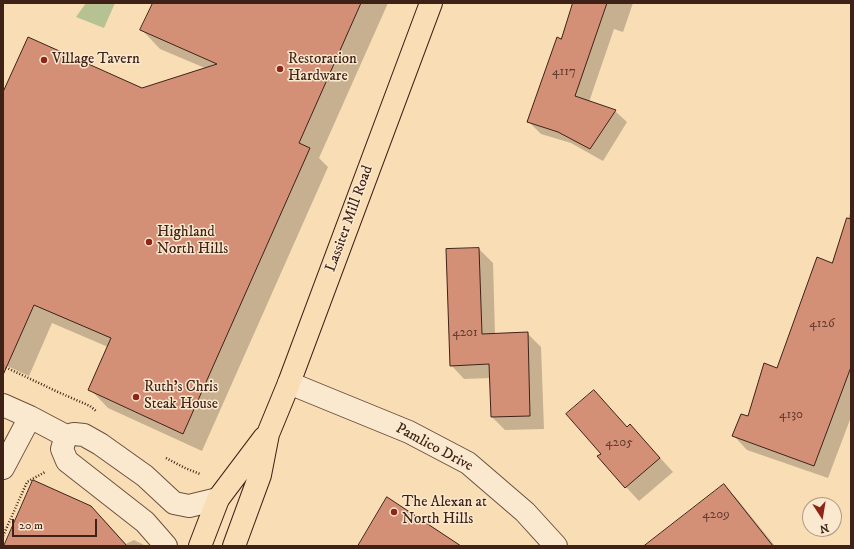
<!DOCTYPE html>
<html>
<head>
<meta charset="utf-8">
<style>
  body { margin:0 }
  #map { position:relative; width:854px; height:549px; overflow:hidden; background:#f9ddb5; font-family:"IM FELL DW Pica",serif }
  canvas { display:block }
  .frame { position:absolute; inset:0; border:4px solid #3e2218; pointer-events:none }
  .north { position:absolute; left:802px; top:497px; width:40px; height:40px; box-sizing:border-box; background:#fbe9cf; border:1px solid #af9986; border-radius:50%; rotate:168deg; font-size:11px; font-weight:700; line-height:16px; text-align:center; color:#3e2218 }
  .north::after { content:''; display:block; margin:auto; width:14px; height:18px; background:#8f2418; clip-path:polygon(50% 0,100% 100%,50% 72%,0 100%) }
  .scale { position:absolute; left:12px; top:519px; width:85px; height:18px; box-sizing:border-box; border:2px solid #3e2218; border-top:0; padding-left:5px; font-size:12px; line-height:14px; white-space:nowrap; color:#3e2218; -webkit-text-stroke:3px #fbe9cf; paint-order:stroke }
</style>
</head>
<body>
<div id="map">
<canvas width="854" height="549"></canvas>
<div class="frame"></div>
<div class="north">N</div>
<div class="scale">20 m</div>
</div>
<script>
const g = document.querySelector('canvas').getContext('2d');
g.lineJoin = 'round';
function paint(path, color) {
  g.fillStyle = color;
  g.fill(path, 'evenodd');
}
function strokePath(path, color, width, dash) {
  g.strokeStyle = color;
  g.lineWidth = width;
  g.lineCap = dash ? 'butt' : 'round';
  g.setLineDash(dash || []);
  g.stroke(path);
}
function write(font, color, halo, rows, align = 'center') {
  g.font = font + ' "IM FELL DW Pica",serif';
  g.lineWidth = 3;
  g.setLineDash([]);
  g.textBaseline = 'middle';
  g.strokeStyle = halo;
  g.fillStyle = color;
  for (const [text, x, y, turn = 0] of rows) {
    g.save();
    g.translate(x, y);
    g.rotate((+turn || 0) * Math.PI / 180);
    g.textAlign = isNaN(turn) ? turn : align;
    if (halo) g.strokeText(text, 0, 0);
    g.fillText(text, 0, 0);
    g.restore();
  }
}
paint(new Path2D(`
  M 86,3 L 115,3 L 104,28 L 76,17 Z`), '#b7c293');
paint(new Path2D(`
  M 154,3 L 388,3 L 319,158 L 328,167 L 202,451 L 108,408 L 90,389 L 108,347 L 52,323 L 29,376 L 3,364 L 3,94 L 142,89 L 205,68 L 160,49 L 142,30 Z
  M 574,3 L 633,3 L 623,32 L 614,29 L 589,102 L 615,111 L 627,122 L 603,161 L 571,143 L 541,134 L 529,122 L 562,40 Z
  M 851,210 L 851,417 L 828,478 L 747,450 L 734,436 L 749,417 L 778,370 L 833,264 Z
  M 479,249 L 493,263 L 495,334 L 527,333 L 541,347 L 544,429 L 505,430 L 492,417 L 490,378 L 464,379 L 451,365 L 447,250 Z
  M 594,392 L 627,427 L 630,425 L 643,439 L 673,472 L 639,501 L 626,487 L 602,454 Z
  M 724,485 L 737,499 L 775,546 L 646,546 Z
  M 91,507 L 107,523 L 126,544 L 134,540 L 146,546 L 5,546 Z`), '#0003');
const building = new Path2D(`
  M 153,3 L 361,3 L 299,143 L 310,148 L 183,434 L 88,390 L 111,338 L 34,305 L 3,375 L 3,92 L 28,37 L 142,88 L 217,64 L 140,30 Z
  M 573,3 L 607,3 L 575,96 L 616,110 L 590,149 L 558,132 L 527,122 L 557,37 L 561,39 Z
  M 847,218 L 851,219 L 851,367 L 814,466 L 732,436 L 741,414 L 748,416 L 764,363 L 777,368 L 817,257 L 832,263 Z
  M 479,248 L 482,334 L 528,332 L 530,416 L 491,417 L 489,364 L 450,366 L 446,249 Z
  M 594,390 L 627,427 L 630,424 L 660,458 L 625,488 L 597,456 L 601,454 L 566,414 Z
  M 33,480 L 91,506 L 127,546 L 4,546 Z
  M 724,484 L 773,546 L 644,546 Z
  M 387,497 L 461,546 L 358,546 Z`);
paint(building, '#d48f77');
strokePath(building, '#3e2218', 1);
const minor = new Path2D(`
  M 289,383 L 409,432 L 468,463 L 525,512 L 556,546
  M 3,405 L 30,417 L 66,436 L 74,434 L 84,435 L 100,444 L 145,476 L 174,503 L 189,506 L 218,499
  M 66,436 L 62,449 L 67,461 L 145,522 L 166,546
  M 3,468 L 30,417`);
const major = new Path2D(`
  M 200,546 L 218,499 L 264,438
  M 234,546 L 260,475 L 268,434 L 289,383 L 431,3`);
strokePath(minor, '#6d513f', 24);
strokePath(major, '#3e2218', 24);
strokePath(new Path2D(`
  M 3,366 L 58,392 L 90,406 L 96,411
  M 166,458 L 185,468 L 200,474
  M 3,536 L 27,482 L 45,472`), '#3e2218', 2.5, [1, 2]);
strokePath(minor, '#fbe9cf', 22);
strokePath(major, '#f9ddb5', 22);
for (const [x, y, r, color] of [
  [44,60,4,"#8f2418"],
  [280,69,4,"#8f2418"],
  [149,242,4,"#8f2418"],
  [136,397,4,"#8f2418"],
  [394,512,4,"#8f2418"]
]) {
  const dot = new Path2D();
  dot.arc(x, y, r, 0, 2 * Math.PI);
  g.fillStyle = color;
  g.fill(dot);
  strokePath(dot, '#fbe9cf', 1.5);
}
write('13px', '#643d30', null, [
  ["4117",564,72],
  ["4126",822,324],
  ["4201",465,333],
  ["4130",791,415],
  ["4205",619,443],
  ["4209",716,515]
]);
write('15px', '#3e2218', '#fbe9cf', [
  ["Village Tavern",52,60],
  ["Restoration",288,60],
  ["Hardware",288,77],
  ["Highland",157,233],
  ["North Hills",157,250],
  ["Ruth's Chris",144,388],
  ["Steak House",144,405],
  ["The Alexan at",402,503],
  ["North Hills",402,520]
], 'left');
write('15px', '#3e2218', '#fbe9cf', [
  ["Lassiter Mill Road",350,219,-70],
  ["Pamlico Drive",434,448,28]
]);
</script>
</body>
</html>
